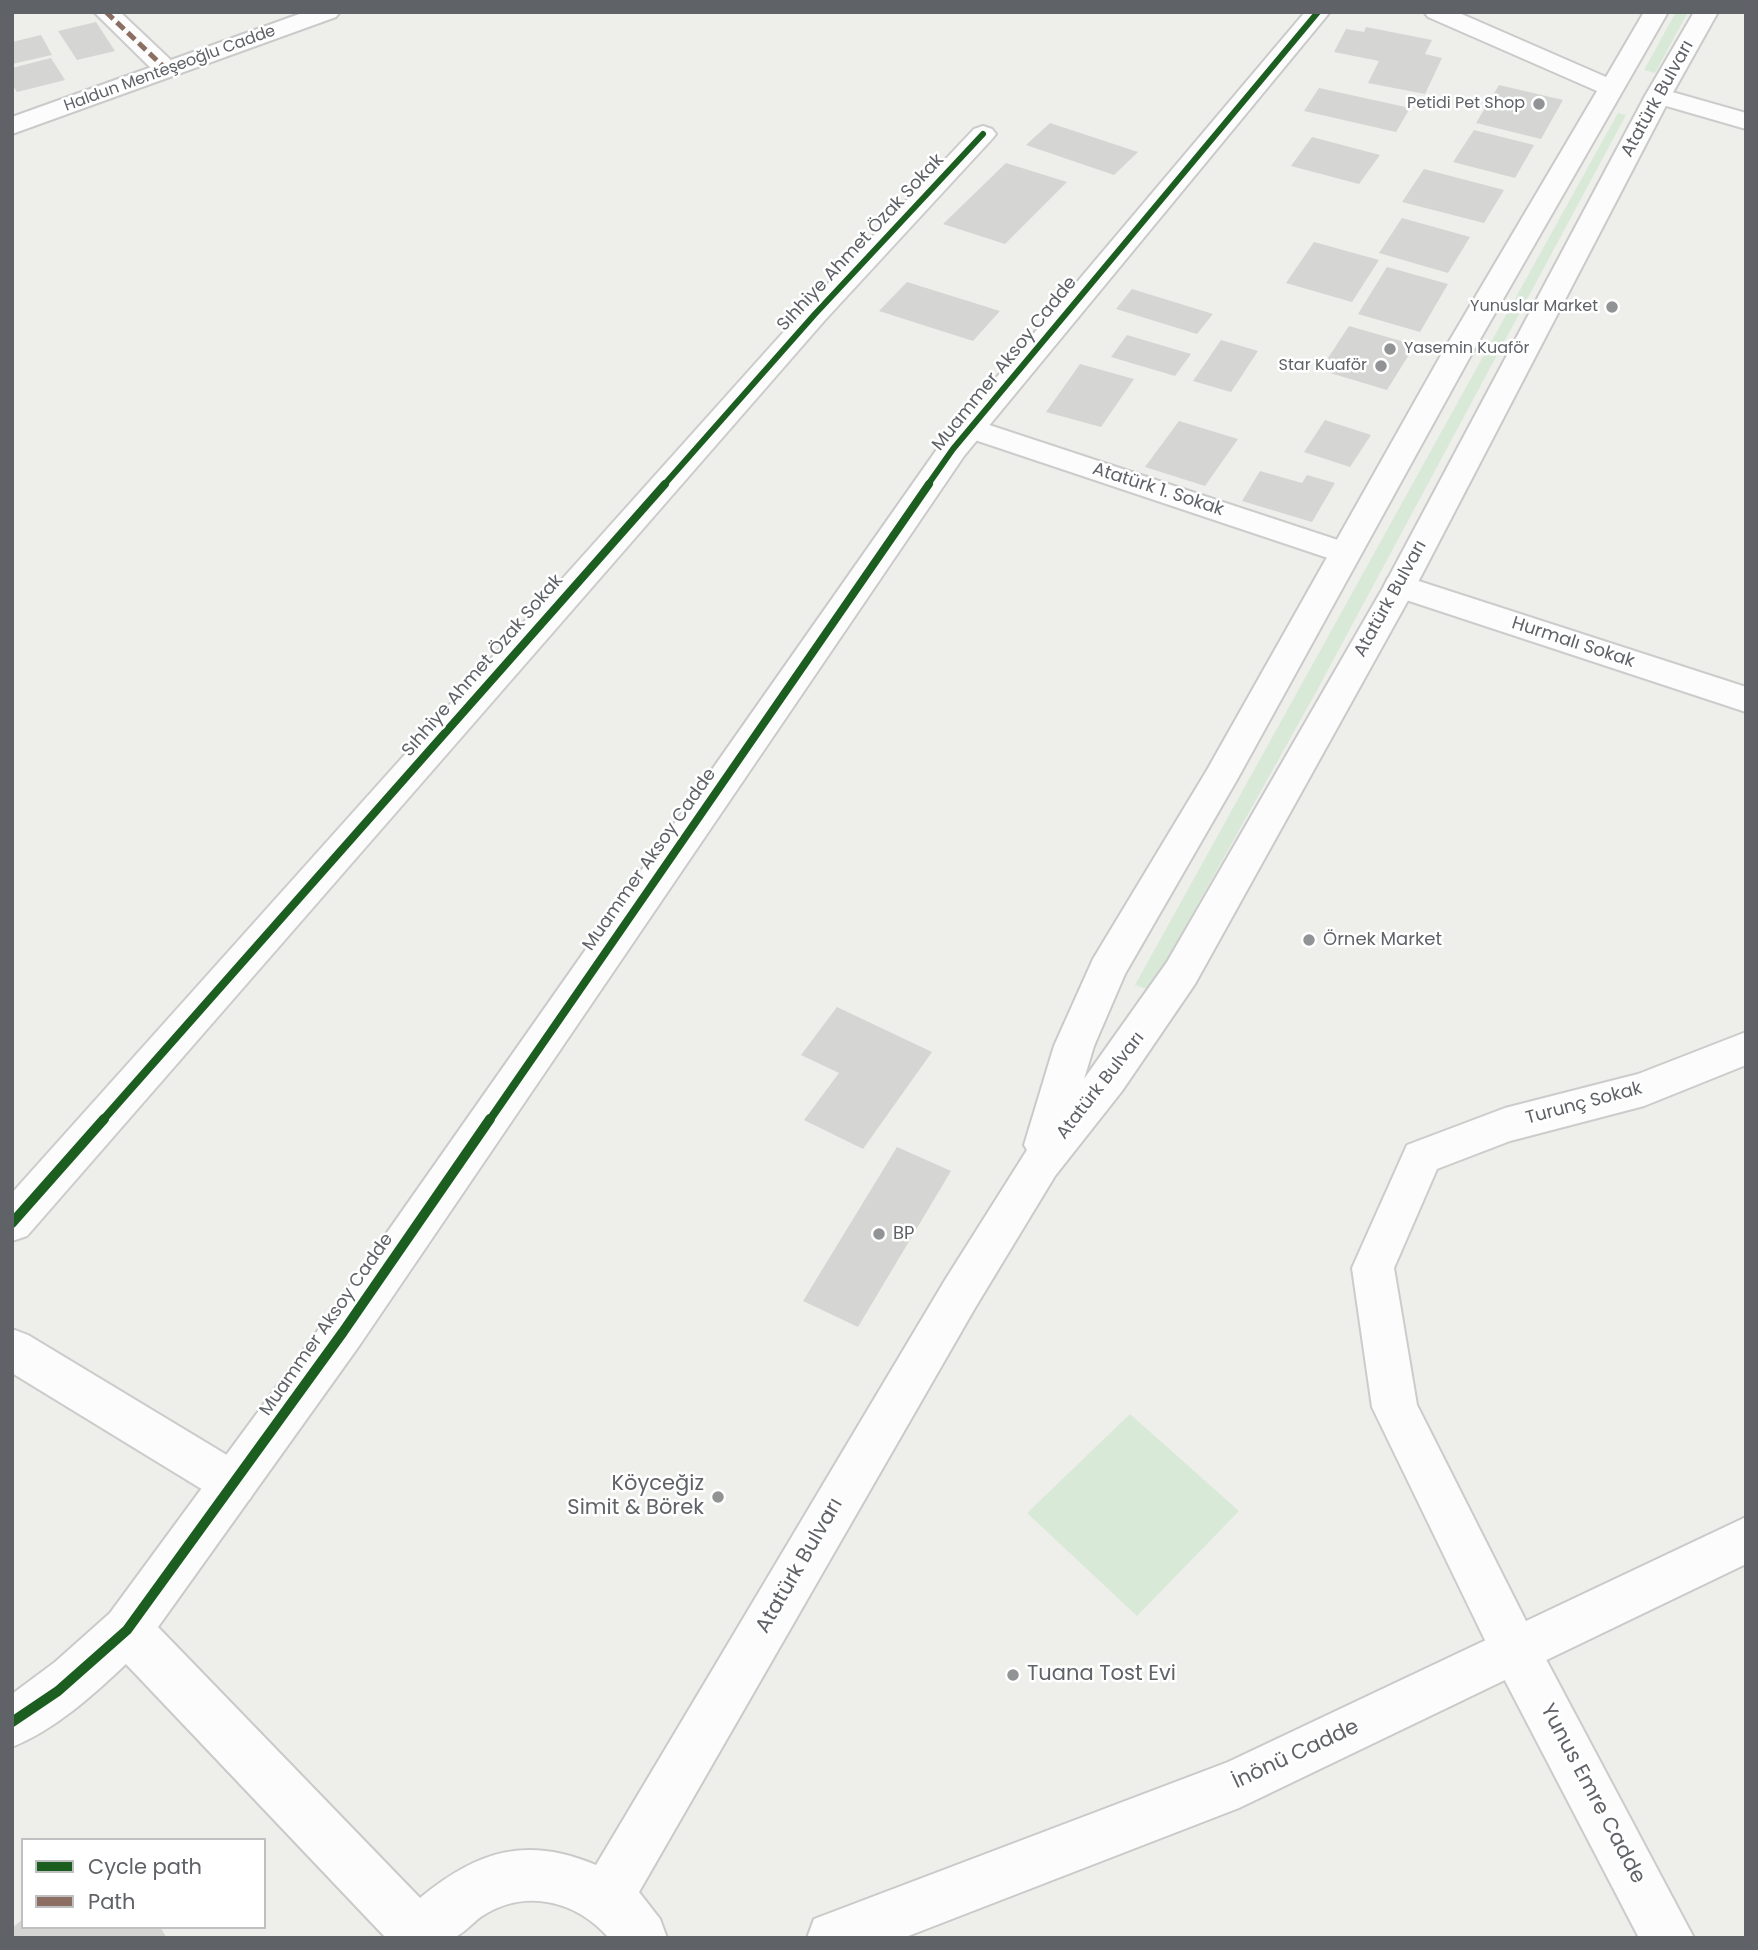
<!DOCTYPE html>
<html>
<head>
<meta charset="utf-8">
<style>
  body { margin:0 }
  #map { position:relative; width:1758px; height:1950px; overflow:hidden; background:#eeeeea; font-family:Poppins,sans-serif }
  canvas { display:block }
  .frame { position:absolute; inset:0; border:14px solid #5f6267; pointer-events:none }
  .legend { position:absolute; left:21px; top:1838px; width:245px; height:91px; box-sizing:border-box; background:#fff; border:2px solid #bfc0c2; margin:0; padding:9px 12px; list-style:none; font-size:21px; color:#5f6267 }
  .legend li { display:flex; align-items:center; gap:14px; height:35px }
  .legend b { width:35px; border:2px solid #bfc0c2 }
</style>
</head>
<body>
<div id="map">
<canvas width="1758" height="1950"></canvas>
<div class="frame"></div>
<ul class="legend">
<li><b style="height:9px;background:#1b5e20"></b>Cycle path</li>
<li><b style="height:9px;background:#8d6e63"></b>Path</li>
</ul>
</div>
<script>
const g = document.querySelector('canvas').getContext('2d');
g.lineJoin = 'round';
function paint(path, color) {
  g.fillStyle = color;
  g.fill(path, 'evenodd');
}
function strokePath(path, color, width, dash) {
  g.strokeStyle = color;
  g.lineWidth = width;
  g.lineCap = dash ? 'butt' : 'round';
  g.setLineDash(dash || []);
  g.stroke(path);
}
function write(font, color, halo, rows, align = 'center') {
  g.font = font + ' Poppins,sans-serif';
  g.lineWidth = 5;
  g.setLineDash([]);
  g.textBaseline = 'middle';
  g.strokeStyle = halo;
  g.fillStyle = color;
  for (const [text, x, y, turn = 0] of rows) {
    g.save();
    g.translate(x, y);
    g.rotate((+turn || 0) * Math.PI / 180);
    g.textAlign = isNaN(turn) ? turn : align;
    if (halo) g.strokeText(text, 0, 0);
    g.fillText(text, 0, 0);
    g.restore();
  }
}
paint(new Path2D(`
  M 1676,12 L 1688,12 L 1655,73 L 1644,70 Z
  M 1618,113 L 1626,115 L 1315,694 L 1150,990 L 1135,985 Z
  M 1130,1414 L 1239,1511 L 1137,1616 L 1027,1513 Z`), '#d9e9d8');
paint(new Path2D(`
  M 96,22 L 115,51 L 77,60 L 58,31 Z
  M 1366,27 L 1432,40 L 1425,54 L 1442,58 L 1425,94 L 1368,83 L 1379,61 L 1334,52 L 1346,29 L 1364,32 Z
  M 41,35 L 52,55 L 12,64 L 12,42 Z
  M 51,58 L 65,80 L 17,92 L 12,84 L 12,68 Z
  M 1499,85 L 1563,100 L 1541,139 L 1476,123 Z
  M 1319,88 L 1410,108 L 1396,132 L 1304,111 Z
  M 1050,123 L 1138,152 L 1114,175 L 1026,145 Z
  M 1474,130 L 1534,145 L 1515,178 L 1453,162 Z
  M 1312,137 L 1380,155 L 1359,184 L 1291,166 Z
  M 1006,163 L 1067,182 L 1005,244 L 943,224 Z
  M 1424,169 L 1504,190 L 1484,223 L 1402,202 Z
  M 1402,218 L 1470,237 L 1448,273 L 1379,253 Z
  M 1314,242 L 1379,260 L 1352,302 L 1286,283 Z
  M 1387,267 L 1448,284 L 1420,332 L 1358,314 Z
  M 907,282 L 1000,311 L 973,341 L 879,311 Z
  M 1132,289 L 1213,314 L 1197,334 L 1116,309 Z
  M 1349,326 L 1415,345 L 1387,390 L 1320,370 Z
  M 1127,335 L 1191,354 L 1175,376 L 1111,357 Z
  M 1221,340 L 1258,351 L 1231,392 L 1193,381 Z
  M 1080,364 L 1134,379 L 1101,427 L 1046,412 Z
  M 1325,420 L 1371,435 L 1350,467 L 1304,452 Z
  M 1179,421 L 1238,439 L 1205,486 L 1145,467 Z
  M 1260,471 L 1302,483 L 1307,475 L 1335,483 L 1312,522 L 1242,501 Z
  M 837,1007 L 932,1052 L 863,1149 L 804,1120 L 839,1073 L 801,1055 Z
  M 897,1147 L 951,1171 L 858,1327 L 803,1301 Z
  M 23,1919 L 23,1927 L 160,1927 L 167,1938 L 12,1938 L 12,1928 Z`), '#d5d5d3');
const street = new Path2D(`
  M 94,12 L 120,12 L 176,65 L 179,70 L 176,75 L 167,77 L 158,75 Z
  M 1658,88 L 1746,113 L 1746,129 L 1649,101 L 1645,96 L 1649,91 Z
  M 983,126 L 992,129 L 996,134 L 992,139 L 825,320 L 27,1236 L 12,1241 L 12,1193 L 805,308 L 974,129 Z
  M 971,419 L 1356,546 L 1361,553 L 1356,560 L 1345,564 L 1334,560 L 960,435 L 956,428 L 960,421 Z
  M 1400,575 L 1746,687 L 1746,712 L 1388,594 L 1384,586 L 1388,578 Z
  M 1746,1032 L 1746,1065 L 1644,1106 L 1510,1141 L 1437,1169 L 1394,1268 L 1417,1405 L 1532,1633 L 1694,1938 L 1639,1938 L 1498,1667 L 1372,1407 L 1352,1268 L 1407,1145 L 1505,1108 L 1638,1074 Z
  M 12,1329 L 28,1335 L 250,1469 L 257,1484 L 250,1499 L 234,1506 L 218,1499 L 12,1373 Z`);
const secondary = new Path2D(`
  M 305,12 L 340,12 L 336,17 L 12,134 L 12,117 Z
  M 1305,12 L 1330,12 L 964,456 L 359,1346 L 158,1627 L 420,1898 C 478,1850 527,1836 596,1865 L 945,1280 L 1027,1150 L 1024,1145 L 1054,1046 L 1093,959 L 1207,770 L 1441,355 L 1597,91 L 1428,17 L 1424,12 L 1457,12 L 1606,77 L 1644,12 L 1668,12 L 1471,355 L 1238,778 L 1125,974 L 1094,1046 L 1084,1079 L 1167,962 L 1384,586 L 1645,96 L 1694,12 L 1718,12 L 1671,96 L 1416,586 L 1195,984 L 1122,1091 L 1055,1176 L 975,1308 L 639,1892 L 660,1919 L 667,1938 L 609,1938 C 576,1900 525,1888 482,1916 C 473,1922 462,1936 452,1938 C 431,1941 407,1938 386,1938 L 126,1664 C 92,1696 56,1729 12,1747 L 12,1694 L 55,1662 L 110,1613 L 327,1318 L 942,442 Z
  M 1746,1517 L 1746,1564 L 1239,1808 L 903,1938 L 807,1938 L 814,1919 L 1228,1762 Z`);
strokePath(street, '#cbcccb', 4);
strokePath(secondary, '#cacaca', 4);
paint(street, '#fcfcfc');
paint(secondary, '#fcfcfc');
strokePath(new Path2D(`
  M 106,12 L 167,70`), '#8d6e63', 5, [10, 5]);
strokePath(new Path2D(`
  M 663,486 L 815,314 L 983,134
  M 927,486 L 953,449 L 1318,12`), '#1b5e20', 6);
strokePath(new Path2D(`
  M 102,1121 L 665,484
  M 489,1121 L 929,484`), '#1b5e20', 8);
strokePath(new Path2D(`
  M 12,1223 L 104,1119
  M 12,1722 L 58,1691 L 127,1630 L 343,1332 L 490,1119`), '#1b5e20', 10);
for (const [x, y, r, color] of [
  [1539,104,7,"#919395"],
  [1612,307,7,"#919395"],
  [1390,349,7,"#919395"],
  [1381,366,7,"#919395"],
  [1309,940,7,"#919395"],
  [879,1234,7,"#919395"],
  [718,1497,7,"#919395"],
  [1013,1675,7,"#919395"]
]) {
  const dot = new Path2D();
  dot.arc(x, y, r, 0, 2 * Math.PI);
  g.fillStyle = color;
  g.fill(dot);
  strokePath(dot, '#fff', 2.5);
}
write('16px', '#5f6267', '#fff', [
  ["Haldun Menteşeoğlu Cadde",170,69,-20]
]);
write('16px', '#5f6267', '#fff', [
  ["Petidi Pet Shop",1525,104],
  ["Yunuslar Market",1598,307],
  ["Yasemin Kuaför",1404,349,"left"],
  ["Star Kuaför",1367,366]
], 'right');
write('18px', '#5f6267', '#fff', [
  ["Atatürk Bulvarı",1658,99,-61],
  ["Sıhhiye Ahmet Özak Sokak",861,243,-47],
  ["Muammer Aksoy Cadde",1005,364,-51],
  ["Atatürk 1. Sokak",1158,490,18],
  ["Atatürk Bulvarı",1391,599,-61],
  ["Hurmalı Sokak",1573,643,18],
  ["Sıhhiye Ahmet Özak Sokak",483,666,-49],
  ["Muammer Aksoy Cadde",650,860,-55],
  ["Atatürk Bulvarı",1101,1086,-52],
  ["Turunç Sokak",1584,1104,-15],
  ["Muammer Aksoy Cadde",327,1325,-55]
]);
write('18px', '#5f6267', '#fff', [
  ["Örnek Market",1323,940],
  ["BP",893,1234]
], 'left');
write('21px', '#5f6267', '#fff', [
  ["Köyceğiz",704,1485],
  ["Simit & Börek",704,1509],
  ["Tuana Tost Evi",1027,1675,"left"]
], 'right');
write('21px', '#5f6267', '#fff', [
  ["Atatürk Bulvarı",800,1566,-60],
  ["İnönü Cadde",1296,1755,-25],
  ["Yunus Emre Cadde",1592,1794,62]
]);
</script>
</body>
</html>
